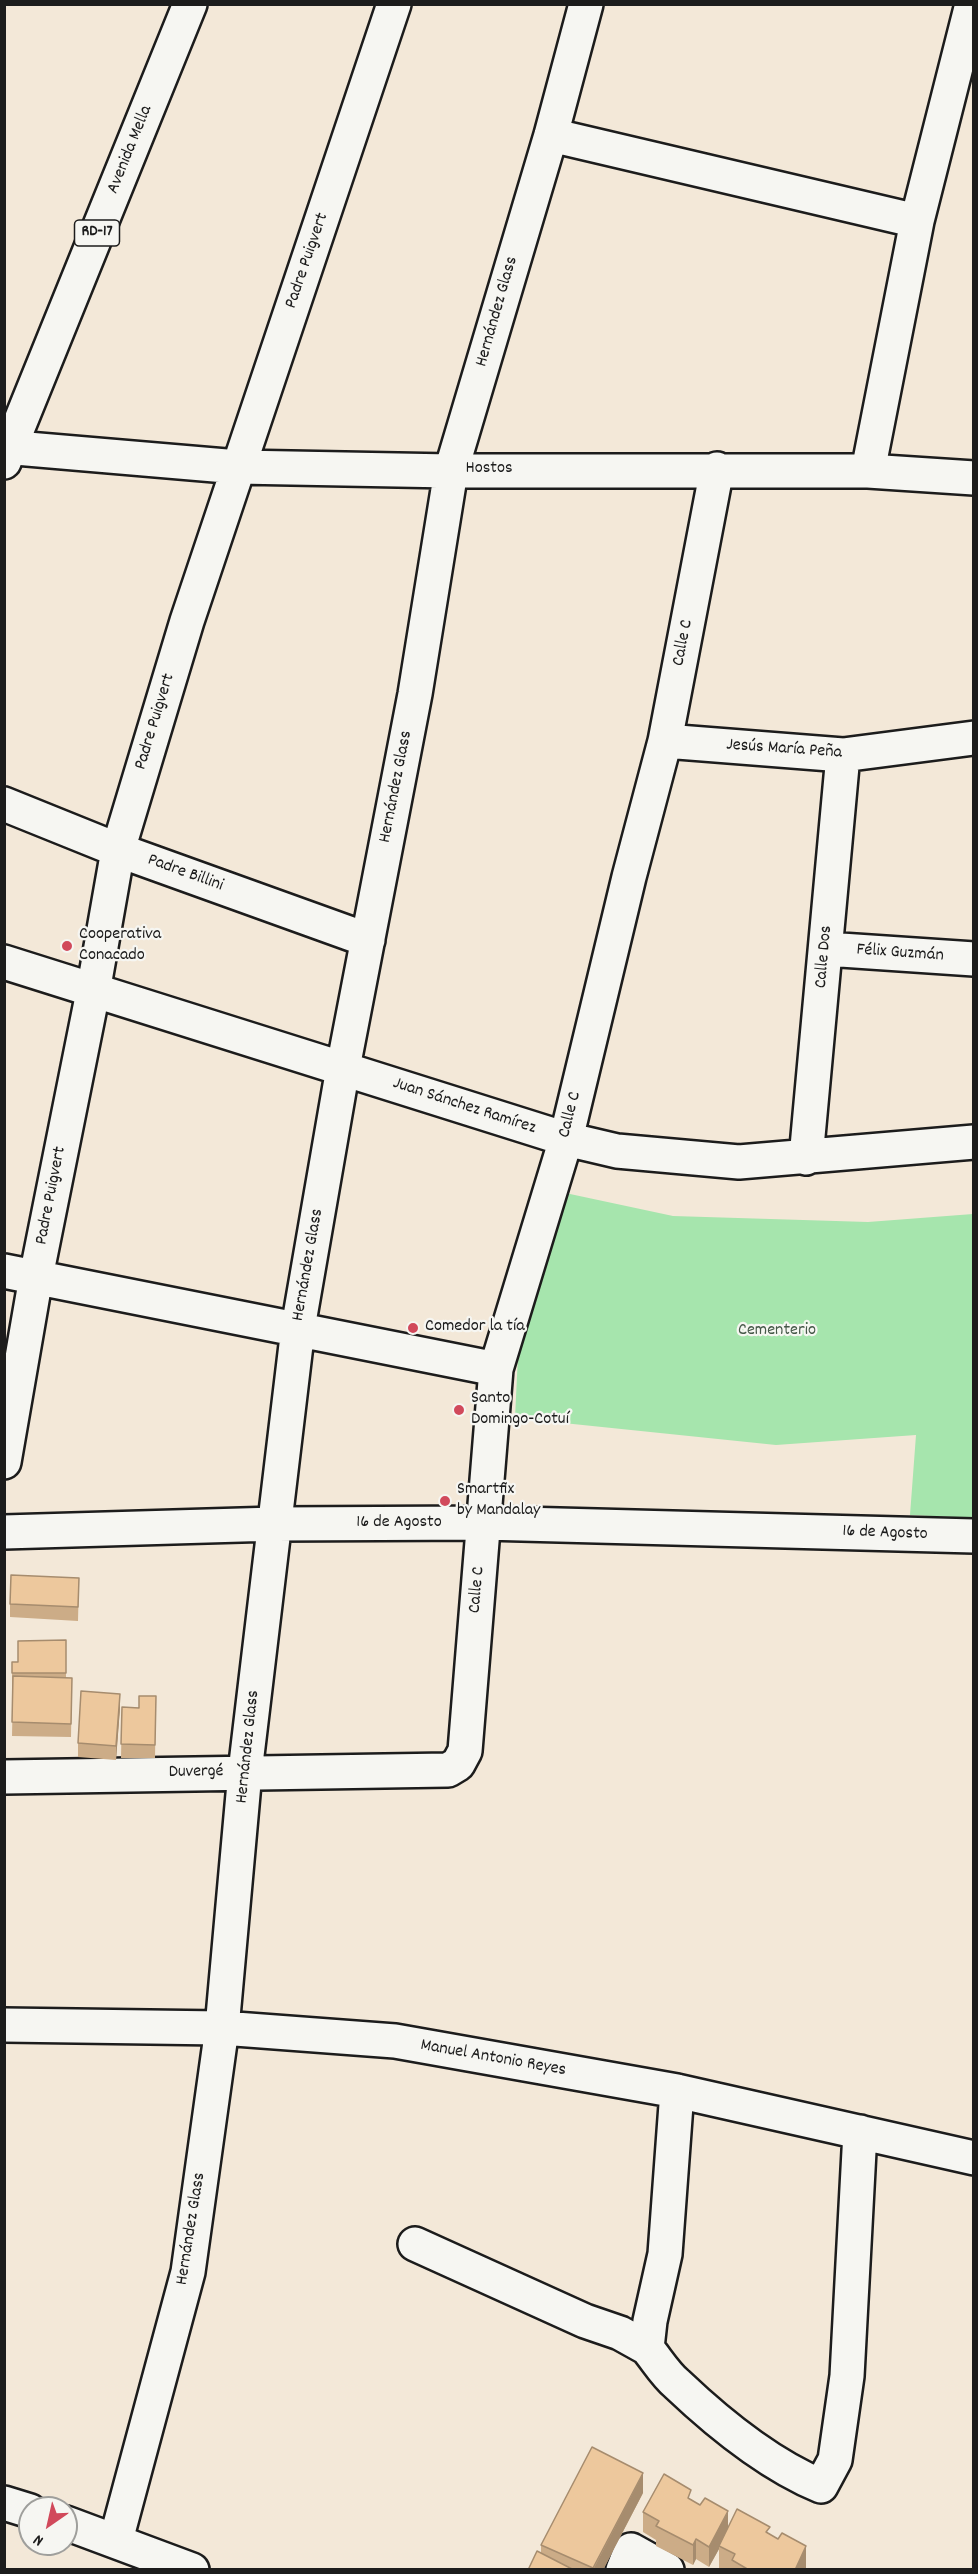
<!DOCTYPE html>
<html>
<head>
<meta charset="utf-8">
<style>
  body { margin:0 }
  #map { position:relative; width:978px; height:2574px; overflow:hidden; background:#f3e8d8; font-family:Dekko,sans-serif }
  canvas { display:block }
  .frame { position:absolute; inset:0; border:6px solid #1c1c1c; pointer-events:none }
  .north { position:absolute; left:18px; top:2496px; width:60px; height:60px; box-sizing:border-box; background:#f6f6f2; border:2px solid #9f9f9c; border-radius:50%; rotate:214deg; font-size:16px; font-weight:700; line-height:24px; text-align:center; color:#1c1c1c }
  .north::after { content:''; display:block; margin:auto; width:21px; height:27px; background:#d1495b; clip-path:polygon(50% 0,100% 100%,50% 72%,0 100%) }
</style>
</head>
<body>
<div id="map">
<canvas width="978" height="2574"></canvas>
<div class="frame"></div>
<div class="north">N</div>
</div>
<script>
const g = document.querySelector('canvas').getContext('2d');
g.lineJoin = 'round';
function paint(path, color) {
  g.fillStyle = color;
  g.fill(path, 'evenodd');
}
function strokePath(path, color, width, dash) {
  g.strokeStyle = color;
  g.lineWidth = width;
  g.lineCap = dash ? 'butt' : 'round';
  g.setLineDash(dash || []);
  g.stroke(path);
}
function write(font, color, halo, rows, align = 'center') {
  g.font = font + ' Dekko,sans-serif';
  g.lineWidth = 4.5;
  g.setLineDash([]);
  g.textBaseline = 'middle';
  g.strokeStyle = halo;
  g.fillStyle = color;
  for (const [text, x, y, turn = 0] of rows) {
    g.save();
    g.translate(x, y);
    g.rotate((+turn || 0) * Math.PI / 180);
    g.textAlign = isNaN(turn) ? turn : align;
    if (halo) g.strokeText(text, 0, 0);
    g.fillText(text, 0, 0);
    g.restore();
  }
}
paint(new Path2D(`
  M 556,1191 L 673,1216 L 868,1222 L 973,1214 L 973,1518 L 910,1515 L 916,1435 L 776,1445 L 515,1418 L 518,1355 Z`), '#a6e5ad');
const minor = new Path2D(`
  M 551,135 L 917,221
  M 4,447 L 238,467 L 451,471 L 868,471 L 974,478
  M 868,471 L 917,221 L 972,4
  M 665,741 L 843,755 L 974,738
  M 4,804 L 118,850 L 368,940
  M 826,949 L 974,959
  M 4,962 L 566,1139 L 617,1151 L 739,1162 L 974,1142
  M 806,1158 L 843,755
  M 4,1271 L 496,1369
  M 4,1462 L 36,1277 L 93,992 L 118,850 L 187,621 L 394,4
  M 4,1532 L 275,1524 L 484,1523 L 974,1536
  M 4,1777 L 448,1770 L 458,1764 L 465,1751 L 496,1369 L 566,1139 L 629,877 L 665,741 L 717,469
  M 4,2025 L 222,2028 L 395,2041 L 677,2091 L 974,2158
  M 677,2091 L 665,2254 L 650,2321 L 647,2348 C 657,2360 665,2374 677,2384 C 717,2422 770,2465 821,2486 L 835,2460 L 847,2376 L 860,2132
  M 415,2244 L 585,2321 L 620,2333 L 647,2348
  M 116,2540 L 188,2272 L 222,2028 L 245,1772 L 298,1328 L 343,1068 L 415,694 L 451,471 L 551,135 L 586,4
  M 623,2570 L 631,2550 L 667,2570`);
const major = new Path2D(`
  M 4,462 L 190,4
  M 4,2503 L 30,2511
  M 66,2523 L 192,2570`);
strokePath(minor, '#1c1c1c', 38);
strokePath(major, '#1c1c1c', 38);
strokePath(minor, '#f6f6f2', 33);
strokePath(major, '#f6f6f2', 33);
paint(new Path2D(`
  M 79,1578 L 78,1621 L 10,1617 L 10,1604 Z
  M 66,1640 L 66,1678 L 72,1678 L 71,1737 L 12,1736 L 13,1687 L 12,1687 L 12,1662 L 18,1662 Z
  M 156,1696 L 155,1758 L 121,1758 L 122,1707 L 139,1708 Z
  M 120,1708 L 116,1760 L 78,1757 L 78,1743 Z
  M 643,2493 L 603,2570 L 528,2570 L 541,2554 L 541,2545 Z
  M 691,2499 L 728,2527 L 770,2534 L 806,2570 L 719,2570 L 719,2549 L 709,2567 L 696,2559 L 693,2565 L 656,2546 L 656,2540 L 643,2532 L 643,2512 Z`), '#ccac87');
paint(new Path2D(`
  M 120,1694 L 120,1708 L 116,1760 L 116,1746 Z
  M 643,2473 L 643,2493 L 603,2570 L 593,2570 Z
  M 728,2511 L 728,2531 L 719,2546 L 719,2549 L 709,2567 L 709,2547 Z
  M 696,2539 L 696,2559 L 693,2565 L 693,2545 Z
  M 806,2546 L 806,2570 L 795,2570 Z`), '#a68c6e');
const building = new Path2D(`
  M 11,1575 L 79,1578 L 78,1607 L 10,1604 Z
  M 66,1640 L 66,1673 L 12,1673 L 12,1662 L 18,1662 L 18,1641 Z
  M 13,1676 L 72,1678 L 71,1724 L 12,1722 Z
  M 81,1691 L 120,1694 L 116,1746 L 78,1743 Z
  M 139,1696 L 156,1696 L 155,1745 L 121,1744 L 122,1707 L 139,1708 Z
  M 592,2447 L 643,2473 L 593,2568 L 541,2545 Z
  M 664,2474 L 691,2490 L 688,2498 L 700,2505 L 705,2498 L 728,2511 L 709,2547 L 696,2539 L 693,2545 L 656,2526 L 659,2521 L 643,2512 Z
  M 737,2509 L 770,2527 L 766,2532 L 778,2539 L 782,2533 L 806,2546 L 795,2570 L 749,2570 L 732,2560 L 735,2554 L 719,2546 Z
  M 537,2551 L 574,2570 L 528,2570 Z`);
paint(building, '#edc89d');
strokePath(building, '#a68c6e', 1.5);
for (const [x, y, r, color] of [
  [67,946,6,"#d1495b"],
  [413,1328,6,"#d1495b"],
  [459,1410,6,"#d1495b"],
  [445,1501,6,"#d1495b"]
]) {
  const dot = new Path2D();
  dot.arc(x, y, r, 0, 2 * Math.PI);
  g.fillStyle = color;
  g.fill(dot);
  strokePath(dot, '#f6f6f2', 2);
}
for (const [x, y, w] of [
  [97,233,45]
]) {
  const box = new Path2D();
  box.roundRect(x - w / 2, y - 13, w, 26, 4.5);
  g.fillStyle = '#f6f6f2';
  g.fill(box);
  strokePath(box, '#1c1c1c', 1.5);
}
write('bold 16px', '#1c1c1c', null, [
  ["RD-17",97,233]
]);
write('18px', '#1c1c1c', '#f6f6f2', [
  ["Avenida Mella",131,150,-68],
  ["Padre Puigvert",308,261,-71],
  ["Hernández Glass",498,312,-74],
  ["Hostos",489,470],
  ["Calle C",684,643,-79],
  ["Padre Puigvert",156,722,-73],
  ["Jesús María Peña",784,750,4],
  ["Hernández Glass",397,787,-79],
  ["Padre Billini",185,874,20],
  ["Félix Guzmán",900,954,4],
  ["Calle Dos",825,957,-85],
  ["Juan Sánchez Ramírez",464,1107,18],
  ["Calle C",571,1115,-76],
  ["Padre Puigvert",52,1196,-79],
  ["Hernández Glass",309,1265,-80],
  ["16 de Agosto",399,1524],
  ["16 de Agosto",885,1534,2],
  ["Calle C",478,1590,-85],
  ["Hernández Glass",249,1747,-84],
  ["Duvergé",196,1773,-1],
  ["Manuel Antonio Reyes",493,2059,10],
  ["Hernández Glass",192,2229,-81]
]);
write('18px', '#1c1c1c', '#f6f6f2', [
  ["Cooperativa",79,936],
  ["Conacado",79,957],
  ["Comedor la tía",425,1328],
  ["Santo",471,1400],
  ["Domingo-Cotuí",471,1421],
  ["Smartfix",457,1491],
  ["by Mandalay",457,1512]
], 'left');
write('18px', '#455848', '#f6f6f2', [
  ["Cementerio",777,1332]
]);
</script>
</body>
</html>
